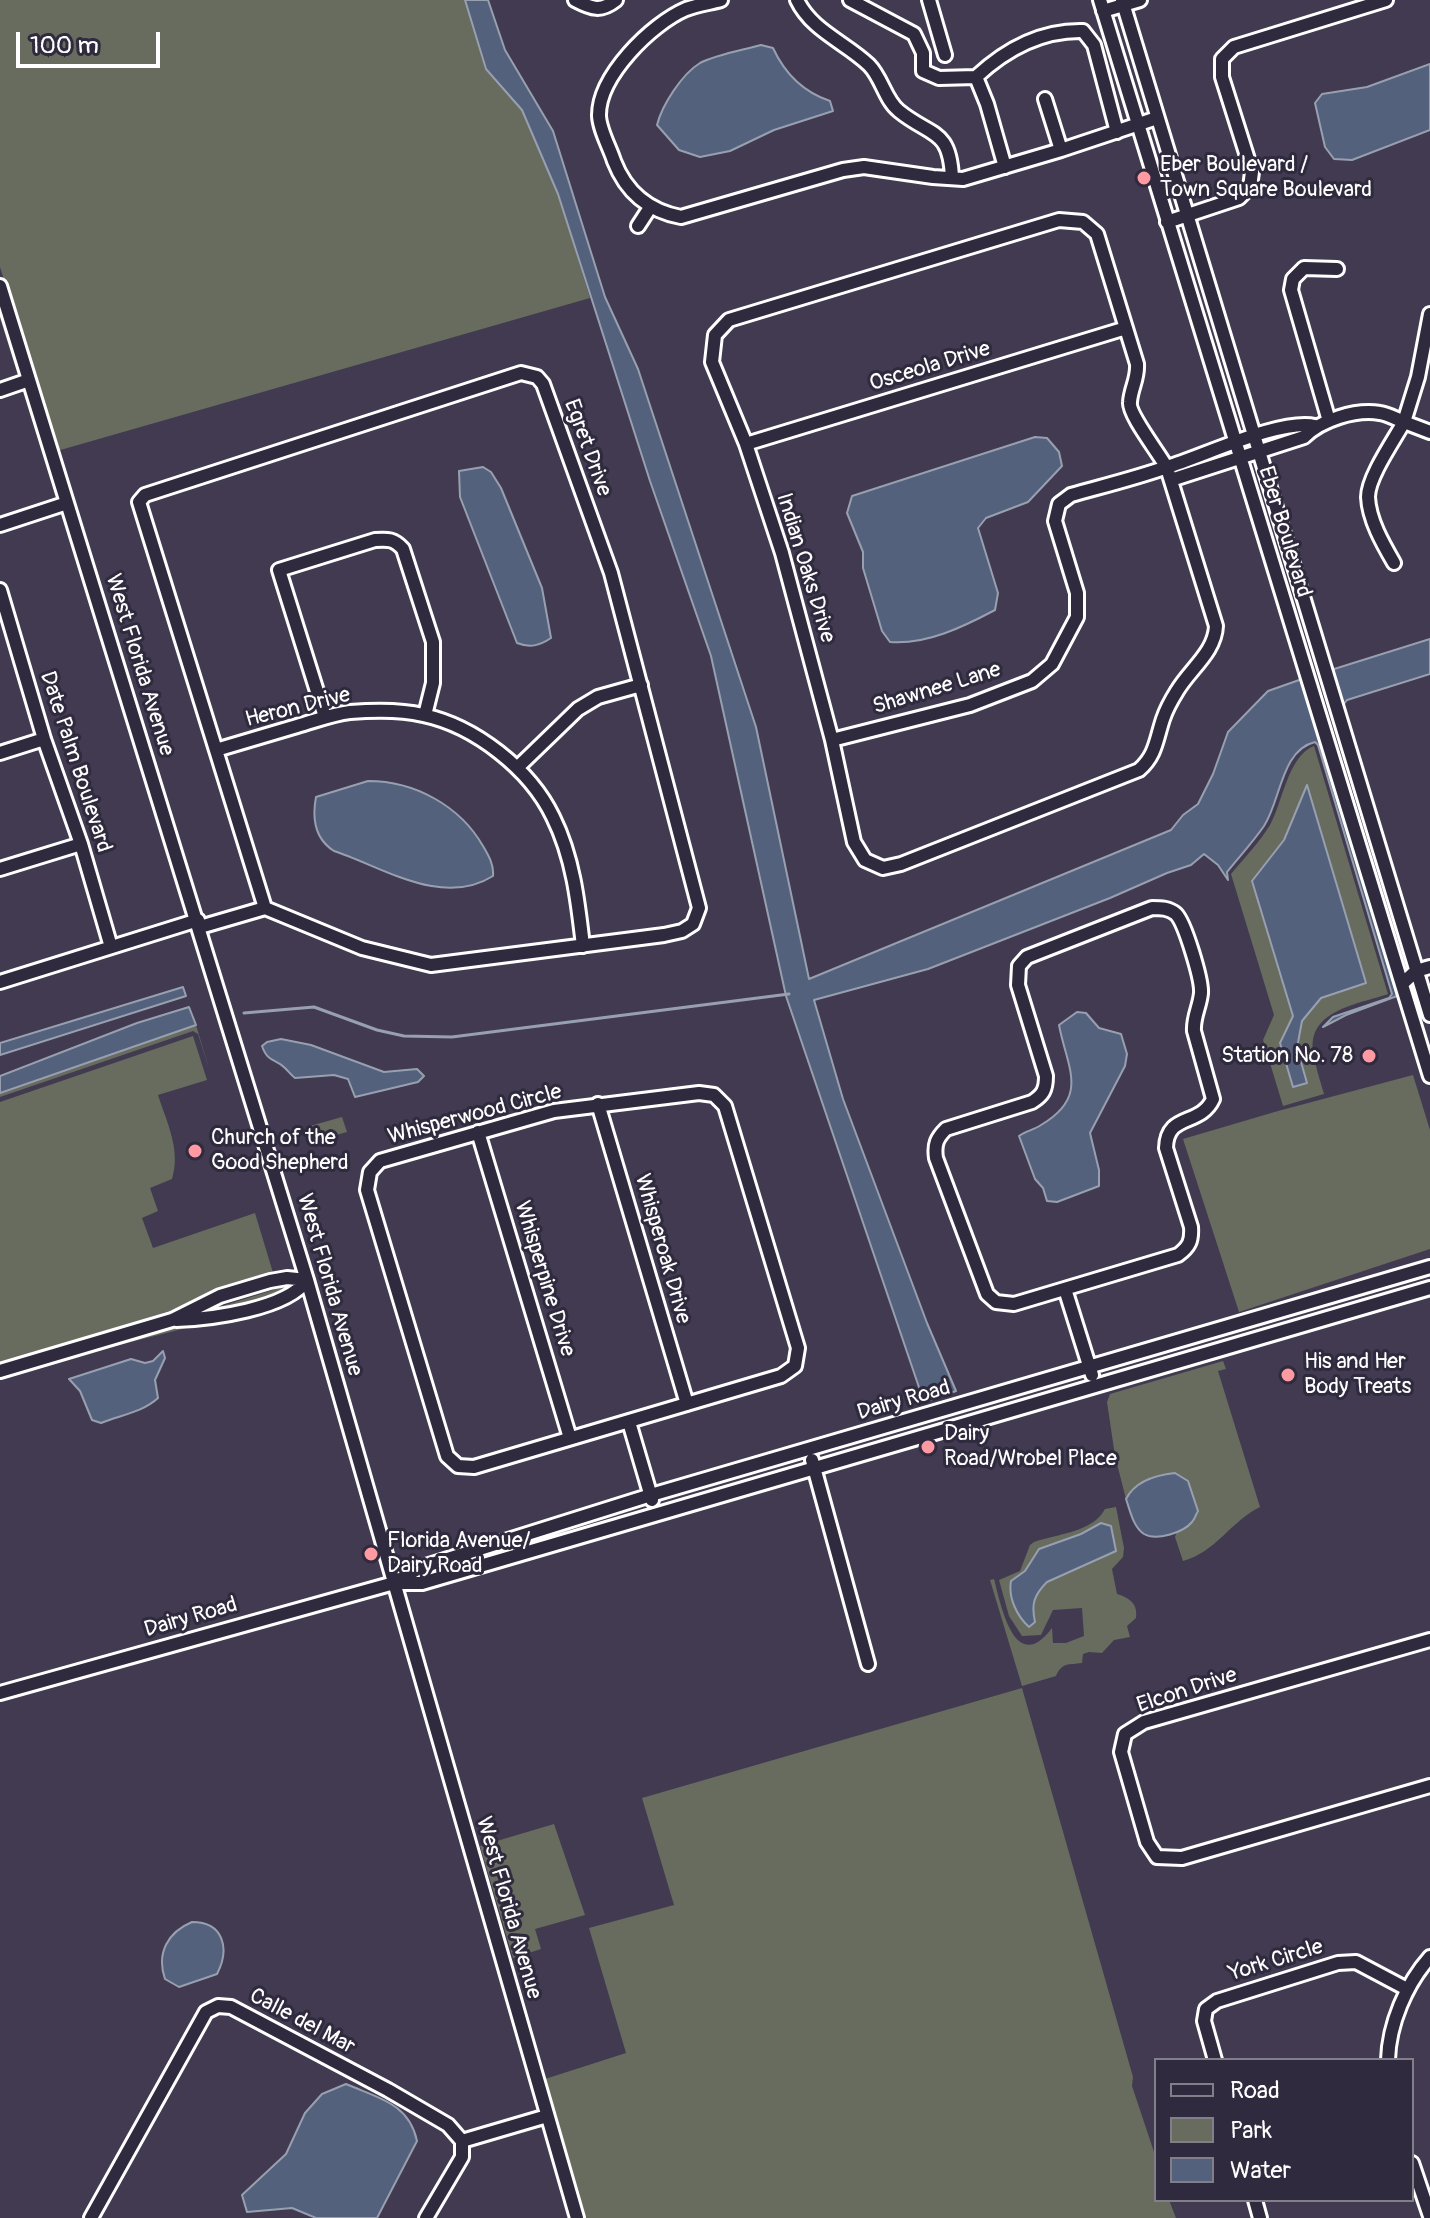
<!DOCTYPE html>
<html>
<head>
<meta charset="utf-8">
<style>
  body { margin:0 }
  #map { position:relative; width:1430px; height:2218px; overflow:hidden; background:#423a50; font-family:Pangolin,sans-serif }
  canvas { display:block }
  .legend { position:absolute; left:1154px; top:2058px; width:260px; height:144px; box-sizing:border-box; background:#2f2a3d; border:2px solid #827f8b; margin:0; padding:10px 14px; list-style:none; font-size:24px; color:#fff }
  .legend li { display:flex; align-items:center; gap:16px; height:40px }
  .legend b { width:40px; border:2px solid #827f8b }
  .scale { position:absolute; left:16px; top:32px; width:144px; height:36px; box-sizing:border-box; border:4px solid #fff; border-top:0; padding-left:10px; font-size:24px; line-height:28px; white-space:nowrap; color:#fff; -webkit-text-stroke:6px #2f2a3d; paint-order:stroke }
</style>
</head>
<body>
<div id="map">
<canvas width="1430" height="2218"></canvas>
<ul class="legend">
<li><b style="height:10px;background:#2f2a3d"></b>Road</li>
<li><b style="height:22px;background:#676c5f"></b>Park</li>
<li><b style="height:22px;background:#53617c"></b>Water</li>
</ul>
<div class="scale">100 m</div>
</div>
<script>
const g = document.querySelector('canvas').getContext('2d');
g.lineJoin = 'round';
function paint(path, color) {
  g.fillStyle = color;
  g.fill(path, 'evenodd');
}
function strokePath(path, color, width, dash) {
  g.strokeStyle = color;
  g.lineWidth = width;
  g.lineCap = dash ? 'butt' : 'round';
  g.setLineDash(dash || []);
  g.stroke(path);
}
function write(font, color, halo, rows, align = 'center') {
  g.font = font + ' Pangolin,sans-serif';
  g.lineWidth = 6;
  g.setLineDash([]);
  g.textBaseline = 'middle';
  g.strokeStyle = halo;
  g.fillStyle = color;
  for (const [text, x, y, turn = 0] of rows) {
    g.save();
    g.translate(x, y);
    g.rotate((+turn || 0) * Math.PI / 180);
    g.textAlign = isNaN(turn) ? turn : align;
    if (halo) g.strokeText(text, 0, 0);
    g.fillText(text, 0, 0);
    g.restore();
  }
}
paint(new Path2D(`
  M 0,0 L 465,0 L 485,69 L 522,110 L 558,194 L 590,298 L 57,451 L 0,267 Z
  M 0,305 L 46,454 L 43,455 L 0,318 Z
  M 1314,746 L 1388,994 C 1359,1004 1309,1010 1313,1050 C 1315,1065 1320,1080 1324,1094 L 1283,1106 L 1263,1040 L 1274,1015 L 1231,874 C 1244,858 1259,843 1270,825 C 1283,801 1288,756 1314,746 Z
  M 196,1025 L 210,1072 L 198,1034 L 193,1031 L 0,1097 L 0,1093 Z
  M 193,1036 L 207,1080 L 158,1095 C 167,1123 181,1150 172,1179 L 150,1188 L 158,1211 L 142,1218 L 153,1248 L 255,1213 L 274,1276 L 199,1302 L 0,1363 L 0,1102 Z
  M 1413,1075 L 1430,1130 L 1430,1249 L 1239,1312 L 1183,1139 L 1278,1111 Z
  M 342,1117 L 347,1132 L 314,1141 L 310,1126 Z
  M 286,1286 L 291,1301 L 61,1360 L 117,1339 Z
  M 1223,1361 L 1226,1369 L 1218,1371 L 1260,1507 C 1231,1521 1216,1552 1183,1561 L 1175,1537 L 1177,1531 L 1191,1524 L 1188,1481 C 1184,1479 1180,1475 1176,1474 C 1161,1470 1133,1486 1126,1499 L 1115,1456 L 1107,1402 L 1110,1394 Z
  M 1116,1507 L 1124,1548 L 1123,1557 L 1112,1569 L 1117,1594 C 1130,1598 1138,1604 1136,1618 L 1127,1626 L 1130,1637 L 1114,1640 L 1102,1653 L 1089,1652 L 1083,1654 L 1082,1663 C 1069,1665 1062,1662 1056,1676 L 1022,1686 L 990,1580 L 994,1579 C 1001,1606 1015,1677 1052,1628 L 1053,1643 L 1066,1643 L 1084,1636 L 1082,1608 L 1053,1610 L 1041,1635 L 1022,1636 L 1009,1616 L 999,1580 L 1020,1571 L 1030,1545 L 1034,1542 C 1057,1534 1093,1532 1105,1509 Z
  M 1022,1688 L 1133,2077 L 1132,2086 L 1156,2158 L 1156,2200 L 1169,2200 L 1176,2218 L 585,2218 L 545,2079 L 626,2053 L 589,1928 L 674,1905 L 642,1798 Z
  M 554,1824 L 585,1915 L 535,1929 L 541,1949 L 513,1958 L 480,1846 Z`), '#676c5f');
const water = new Path2D(`
  M 465,0 L 488,0 L 505,50 L 553,131 L 605,297 L 638,369 L 756,727 L 809,979 L 1171,830 L 1183,815 L 1198,804 L 1213,774 L 1228,732 L 1268,691 L 1302,679 L 1397,996 L 1346,1015 L 1323,1027 L 1333,1017 L 1389,998 L 1392,994 L 1318,745 L 1315,742 C 1281,750 1281,800 1264,826 C 1253,842 1239,857 1227,872 L 1228,880 L 1218,865 L 1204,854 L 1191,865 L 1167,873 L 1110,898 L 928,969 L 814,1000 L 843,1099 L 927,1323 L 956,1391 L 924,1402 L 786,996 L 711,656 L 650,481 L 558,194 L 522,110 L 486,69 Z
  M 761,45 L 773,48 C 785,74 803,92 830,101 L 833,111 L 774,130 L 730,151 L 700,157 L 679,150 L 657,125 C 662,105 682,74 700,63 C 715,55 743,50 761,45 Z
  M 1430,64 L 1430,130 L 1352,160 L 1334,159 L 1325,147 L 1315,103 L 1322,94 L 1367,87 Z
  M 1035,437 L 1047,438 L 1059,452 L 1062,466 L 1028,502 L 986,518 L 978,528 L 998,593 L 995,610 C 963,627 926,645 890,642 L 882,631 L 863,568 L 863,552 L 847,513 L 852,496 Z
  M 483,467 L 491,472 L 501,488 L 542,588 L 551,638 C 539,646 530,648 517,643 L 460,497 L 459,471 Z
  M 1430,639 L 1430,674 L 1347,700 L 1343,705 L 1345,716 L 1331,670 Z
  M 368,781 C 415,781 460,806 483,846 C 489,856 494,865 493,876 C 442,908 383,867 334,851 C 315,839 312,818 316,797 Z
  M 1307,785 L 1366,983 L 1321,998 L 1302,1021 L 1297,1048 L 1307,1083 L 1293,1087 L 1280,1043 L 1293,1016 L 1252,881 L 1284,840 Z
  M 183,987 L 186,996 L 0,1055 L 0,1043 Z
  M 189,1007 L 196,1025 L 0,1093 L 0,1076 L 137,1023 Z
  M 1077,1012 L 1086,1013 L 1099,1028 L 1121,1034 L 1127,1054 L 1125,1066 L 1090,1133 L 1099,1170 L 1099,1186 L 1057,1202 L 1047,1201 L 1043,1188 L 1035,1179 L 1019,1136 C 1025,1131 1034,1130 1041,1125 C 1090,1096 1067,1068 1059,1025 Z
  M 281,1039 L 311,1045 L 384,1072 L 417,1069 L 424,1076 L 418,1082 L 355,1097 L 348,1079 L 334,1075 L 295,1078 C 291,1075 289,1072 285,1068 C 275,1058 268,1063 262,1046 L 267,1042 Z
  M 163,1351 L 165,1358 L 155,1380 L 158,1398 C 143,1412 121,1415 101,1423 L 92,1420 L 80,1391 L 69,1379 L 131,1359 L 145,1363 L 153,1361 Z
  M 1175,1473 L 1188,1481 L 1198,1511 C 1196,1514 1195,1519 1192,1522 C 1183,1533 1156,1541 1144,1534 C 1133,1527 1130,1510 1126,1499 C 1135,1481 1156,1475 1175,1473 Z
  M 1101,1523 L 1111,1526 L 1116,1551 L 1047,1582 C 1034,1595 1031,1604 1035,1622 L 1029,1627 C 1017,1616 1008,1598 1011,1581 L 1025,1571 L 1039,1549 L 1081,1534 Z
  M 192,1922 C 224,1922 230,1949 217,1974 L 179,1987 L 165,1979 C 156,1953 168,1932 192,1922 Z
  M 346,2084 C 378,2098 409,2103 417,2141 L 377,2218 L 316,2218 L 292,2208 L 247,2212 L 242,2195 L 286,2154 L 305,2113 L 322,2094 Z`);
paint(water, '#53617c');
strokePath(water, '#98a0b0', 2);
strokePath(new Path2D(`
  M 244,1013 L 314,1007 L 377,1030 L 404,1036 L 452,1037 L 789,994`), '#98a0b0', 3);
const minor = new Path2D(`
  M 575,0 C 592,9 601,12 616,0
  M 721,0 C 710,3 697,5 686,9 C 651,24 599,76 599,115 C 599,129 610,148 614,161 C 626,192 649,211 681,217 L 843,170 L 864,167 L 933,177 L 963,179 L 1061,150 L 1157,118
  M 797,0 C 812,31 845,42 869,65 C 882,78 885,100 899,111 C 931,137 950,128 952,178
  M 850,0 L 914,34 L 923,53 L 923,71 L 939,78 L 976,77 C 1006,49 1041,30 1083,31 L 1094,45 L 1117,132
  M 929,0 L 945,55
  M 1100,0 L 1430,1076
  M 1122,0 L 1430,1015
  M 1103,11 L 1140,0
  M 976,77 L 987,104 L 1005,167
  M 1045,99 L 1061,150
  M 1059,220 L 1083,222 L 1097,234 L 1137,364 C 1138,379 1131,388 1130,402 C 1128,414 1159,453 1167,468 L 1216,626 C 1215,652 1190,669 1177,691 C 1172,699 1166,710 1163,719 C 1156,740 1156,755 1139,770 L 901,864 L 883,868 L 865,860 L 854,842 L 832,740 L 782,553 L 746,444 L 712,362 L 715,335 L 729,320 Z
  M 1167,222 L 1239,198 L 1250,187 L 1252,172 L 1222,77 L 1222,59 L 1234,47 L 1386,0
  M 638,226 L 651,206
  M 0,286 L 307,1280 L 577,2218
  M 1430,314 L 1418,377 L 1404,422 L 1430,432
  M 521,373 L 537,377 L 543,384 L 611,573 L 699,908 L 693,924 L 682,931 L 664,935 L 431,965 L 362,948 L 265,908 L 139,502 L 145,495 Z
  M 0,390 L 29,380
  M 1329,421 L 1291,290 L 1293,279 L 1304,268 L 1337,269
  M 746,444 L 1126,328
  M 1171,480 L 1304,437 C 1321,420 1355,409 1380,413 C 1388,414 1396,419 1404,422 C 1394,440 1368,477 1368,497 C 1369,520 1383,544 1394,563
  M 0,525 L 67,503
  M 0,590 L 44,739 L 81,844 L 111,947
  M 325,717 L 279,570 L 375,540 C 388,539 394,539 403,549 L 433,642 L 433,683 L 425,715
  M 832,740 L 970,705 L 1032,681 L 1052,664 L 1077,617 L 1077,593 L 1055,521 L 1059,504 L 1071,495 C 1103,486 1136,478 1167,467 C 1204,456 1281,418 1315,426
  M 216,750 C 243,742 270,734 297,726 C 315,721 332,714 350,712 C 374,710 399,709 423,715 C 475,726 530,769 553,817 C 573,857 578,902 583,946
  M 0,753 L 44,739
  M 518,767 L 578,709 L 598,697 L 641,685
  M 0,869 L 81,844
  M 1152,908 C 1161,908 1169,908 1176,914 C 1185,923 1202,980 1201,993 C 1200,1006 1193,1017 1194,1031 L 1213,1099 C 1200,1127 1167,1112 1166,1148 L 1191,1227 C 1192,1241 1189,1247 1178,1255 L 1014,1304 L 996,1302 L 987,1294 L 936,1158 C 934,1144 937,1138 946,1129 L 1032,1102 C 1043,1095 1046,1090 1046,1076 L 1018,985 L 1019,966 L 1027,957 Z
  M 200,927 L 265,908
  M 0,982 L 198,920
  M 1402,984 L 1416,971 L 1430,967
  M 699,1093 L 714,1095 L 725,1106 L 798,1348 L 795,1366 L 781,1376 L 474,1467 L 458,1466 L 447,1456 L 367,1190 L 370,1172 L 380,1161 L 554,1111 Z
  M 598,1104 L 687,1404
  M 478,1132 L 570,1438
  M 1065,1289 L 1092,1375
  M 176,1320 C 211,1319 287,1309 307,1280
  M 0,1371 L 172,1320 L 220,1296 L 270,1281 L 287,1278 L 307,1280
  M 629,1422 L 652,1500
  M 812,1460 L 868,1664
  M 397,1583 L 422,1583 L 1430,1288
  M 1430,1640 L 1144,1722 L 1125,1734 L 1121,1752 L 1147,1842 L 1157,1857 L 1182,1858 L 1430,1786
  M 0,1693 L 394,1583 L 419,1568 L 651,1495 L 1430,1267
  M 1215,2060 L 1204,2021 L 1206,2009 L 1217,2001 L 1338,1963 L 1356,1962 L 1407,1989
  M 1388,2060 C 1389,2024 1406,1984 1430,1957
  M 462,2141 L 547,2116
  M 1412,2163 L 1430,2216
  M 1255,2200 L 1260,2218
  M 91,2218 L 206,2012 L 218,2006 L 231,2007 L 388,2090 L 448,2125 L 462,2141 L 462,2157 L 426,2218`);
strokePath(minor, '#fff', 18);
strokePath(minor, '#2f2a3d', 12);
for (const [x, y, r, color] of [
  [1144,178,8,"#ff9aa2"],
  [1369,1056,8,"#ff9aa2"],
  [195,1151,8,"#ff9aa2"],
  [1288,1375,8,"#ff9aa2"],
  [928,1447,8,"#ff9aa2"],
  [371,1554,8,"#ff9aa2"]
]) {
  const dot = new Path2D();
  dot.arc(x, y, r, 0, 2 * Math.PI);
  g.fillStyle = color;
  g.fill(dot);
  strokePath(dot, '#2f2a3d', 3);
}
write('22px', '#fff', '#2f2a3d', [
  ["Eber Boulevard /",1160,165],
  ["Town Square Boulevard",1160,190],
  ["Station No. 78",1353,1056,"right"],
  ["Church of the",211,1138],
  ["Good Shepherd",211,1163],
  ["His and Her",1304,1362],
  ["Body Treats",1304,1387],
  ["Dairy",944,1434],
  ["Road/Wrobel Place",944,1459],
  ["Florida Avenue/",387,1541],
  ["Dairy Road",387,1566]
], 'left');
write('22px', '#fff', '#2f2a3d', [
  ["Osceola Drive",930,367,-17],
  ["Egret Drive",587,448,70],
  ["Eber Boulevard",1284,532,73],
  ["Indian Oaks Drive",805,568,73],
  ["West Florida Avenue",139,665,73],
  ["Shawnee Lane",937,689,-17],
  ["Heron Drive",298,708,-14],
  ["Date Palm Boulevard",75,762,72],
  ["Whisperwood Circle",475,1115,-15],
  ["Whisperoak Drive",662,1249,74],
  ["Whisperpine Drive",544,1279,73],
  ["West Florida Avenue",329,1285,74],
  ["Dairy Road",904,1401,-16],
  ["Dairy Road",191,1618,-16],
  ["Elcon Drive",1187,1691,-18],
  ["West Florida Avenue",508,1908,74],
  ["York Circle",1276,1961,-17],
  ["Calle del Mar",302,2022,28]
]);
</script>
</body>
</html>
